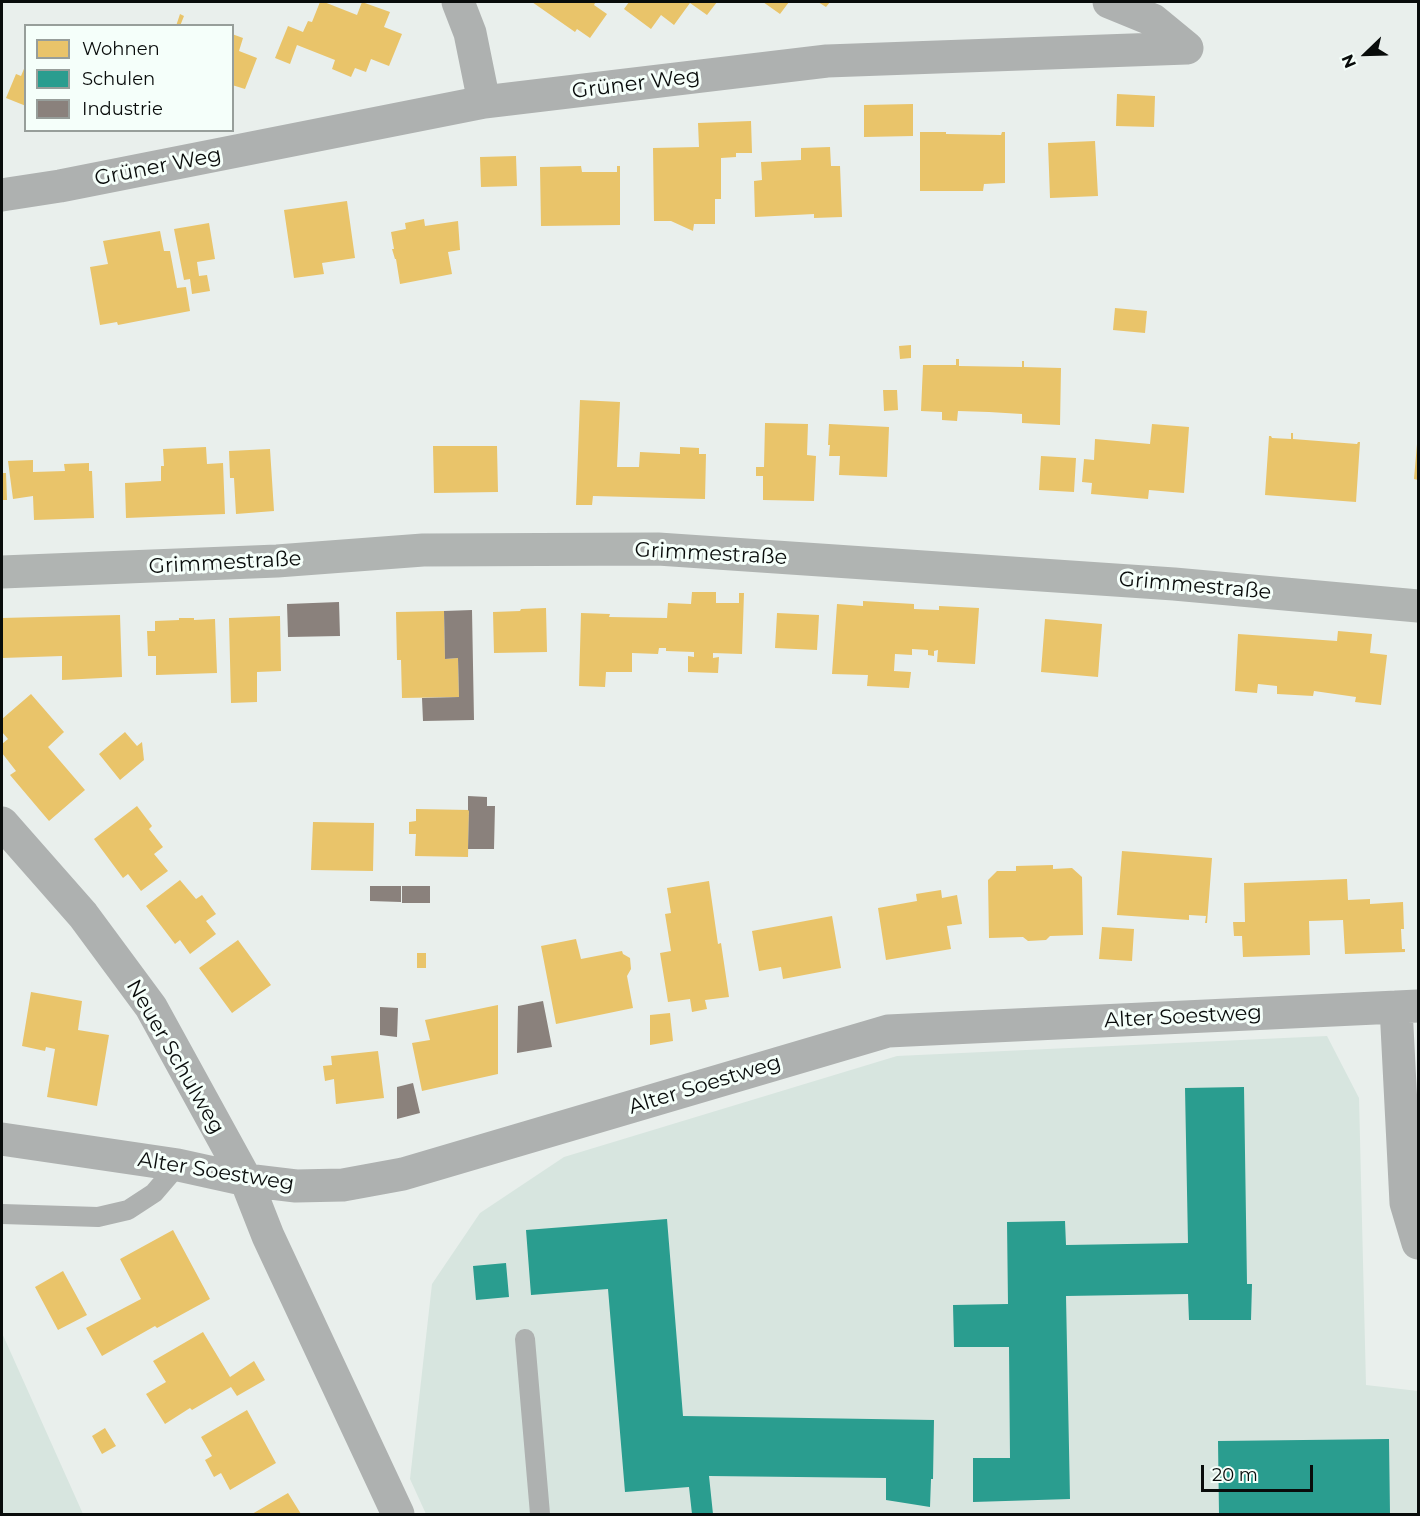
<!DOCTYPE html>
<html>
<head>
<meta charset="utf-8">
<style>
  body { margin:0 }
  #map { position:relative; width:1420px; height:1516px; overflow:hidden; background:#e9efec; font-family:Montserrat,sans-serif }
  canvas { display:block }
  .frame { position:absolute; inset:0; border:3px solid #090c0b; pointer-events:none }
  .legend { position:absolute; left:24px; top:24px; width:210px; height:108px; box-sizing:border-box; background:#f5fffa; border:2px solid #979e9a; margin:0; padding:8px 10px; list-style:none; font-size:18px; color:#090c0b }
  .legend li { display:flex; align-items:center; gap:12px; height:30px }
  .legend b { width:30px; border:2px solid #979e9a }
  .north { position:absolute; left:1336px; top:24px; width:60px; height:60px; -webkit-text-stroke:4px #f5fffa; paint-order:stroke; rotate:247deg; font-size:16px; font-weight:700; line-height:24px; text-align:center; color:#090c0b }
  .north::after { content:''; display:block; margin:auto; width:21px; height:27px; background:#090c0b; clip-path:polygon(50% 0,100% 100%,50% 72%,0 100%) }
  .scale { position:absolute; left:1201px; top:1465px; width:112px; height:27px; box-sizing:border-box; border:3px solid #090c0b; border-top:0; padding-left:8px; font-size:18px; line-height:21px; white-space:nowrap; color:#090c0b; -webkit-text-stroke:4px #f5fffa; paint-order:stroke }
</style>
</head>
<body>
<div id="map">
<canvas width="1420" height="1516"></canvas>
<div class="frame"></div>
<ul class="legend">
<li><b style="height:16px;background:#e9c46a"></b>Wohnen</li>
<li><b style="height:16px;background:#2a9d8f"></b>Schulen</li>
<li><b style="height:16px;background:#8a817c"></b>Industrie</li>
</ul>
<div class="north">N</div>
<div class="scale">20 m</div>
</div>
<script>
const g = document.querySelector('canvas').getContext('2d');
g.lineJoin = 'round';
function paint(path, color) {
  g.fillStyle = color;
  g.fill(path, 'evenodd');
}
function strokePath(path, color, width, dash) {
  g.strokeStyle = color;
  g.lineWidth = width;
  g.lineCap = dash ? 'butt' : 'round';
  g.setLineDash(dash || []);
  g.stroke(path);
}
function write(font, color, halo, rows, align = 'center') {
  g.font = font + ' Montserrat,sans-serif';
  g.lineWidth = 6;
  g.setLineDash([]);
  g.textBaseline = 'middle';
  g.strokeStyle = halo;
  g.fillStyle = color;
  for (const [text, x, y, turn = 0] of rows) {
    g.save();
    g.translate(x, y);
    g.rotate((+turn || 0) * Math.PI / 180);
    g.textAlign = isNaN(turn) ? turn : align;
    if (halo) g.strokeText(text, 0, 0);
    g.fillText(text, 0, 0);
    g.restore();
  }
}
paint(new Path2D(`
  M 1327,1036 L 1359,1098 L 1366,1385 L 1418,1391 L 1418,1514 L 426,1514 L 410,1479 L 432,1284 L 480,1213 L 564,1157 L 897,1056 Z
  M 2,1333 L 83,1514 L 2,1514 Z`), '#d7e5df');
paint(new Path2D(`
  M 320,2 L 324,2 L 357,15 L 362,2 L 390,12 L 384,27 L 402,34 L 389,66 L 371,59 L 366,72 L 355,68 L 351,77 L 332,69 L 335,60 L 297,45 L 290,64 L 275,58 L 288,26 L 303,32 L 308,21 L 312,22 Z
  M 532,2 L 593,2 L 595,3 L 594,5 L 607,14 L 590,38 L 577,29 L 575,32 Z
  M 629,2 L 717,2 L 707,15 L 690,3 L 674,25 L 661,15 L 651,29 L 624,9 Z
  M 763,2 L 789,2 L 780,14 Z
  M 818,2 L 830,2 L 826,7 Z
  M 180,14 L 184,16 L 180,26 L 176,26 Z
  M 232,34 L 243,38 L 239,51 L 257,58 L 245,89 L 232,85 Z
  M 26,64 L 26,106 L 6,98 L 16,74 L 21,76 Z
  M 1117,94 L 1155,96 L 1154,127 L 1116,126 Z
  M 913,104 L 913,136 L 864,137 L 864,105 Z
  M 751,121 L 752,153 L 736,153 L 736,157 L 721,158 L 721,199 L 715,199 L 715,224 L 694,224 L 693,231 L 671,221 L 654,221 L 653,148 L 699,147 L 698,123 Z
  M 920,132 L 946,132 L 946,134 L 1001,135 L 1002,132 L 1005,132 L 1005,183 L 984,184 L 983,191 L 920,191 Z
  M 1095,141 L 1098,196 L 1050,198 L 1048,143 Z
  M 830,147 L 831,166 L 840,166 L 842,217 L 814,218 L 814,214 L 755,217 L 754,181 L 762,180 L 761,162 L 801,160 L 801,148 Z
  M 516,156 L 517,186 L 481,187 L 480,157 Z
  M 581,166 L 582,172 L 617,172 L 617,166 L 620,166 L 620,225 L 541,226 L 540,167 Z
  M 347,201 L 355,258 L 322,263 L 324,274 L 294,278 L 284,210 Z
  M 424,219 L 425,226 L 458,221 L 460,250 L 448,252 L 452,274 L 400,284 L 396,259 L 395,259 L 392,249 L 394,249 L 391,232 L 406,229 L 405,223 Z
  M 209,223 L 215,259 L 197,262 L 199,276 L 207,275 L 210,291 L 192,294 L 190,279 L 184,280 L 174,229 Z
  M 160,231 L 164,251 L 170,251 L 177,288 L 186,287 L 190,311 L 118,325 L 117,322 L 100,325 L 90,267 L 108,264 L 103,241 Z
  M 1115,308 L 1147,311 L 1145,333 L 1113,330 Z
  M 911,345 L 911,358 L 900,359 L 899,346 Z
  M 956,359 L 959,359 L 959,366 L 1022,367 L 1022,361 L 1024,361 L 1024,367 L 1061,368 L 1060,425 L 1022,423 L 1022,414 L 989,412 L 958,411 L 957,421 L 942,420 L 942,412 L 921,411 L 923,365 L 956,365 Z
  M 883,390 L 897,390 L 898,410 L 884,411 Z
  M 580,400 L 620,402 L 617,467 L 639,467 L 640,452 L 680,454 L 680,447 L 699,448 L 699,454 L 706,454 L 705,499 L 593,496 L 592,505 L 576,505 Z
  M 765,423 L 808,424 L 807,455 L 816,456 L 814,501 L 763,500 L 763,476 L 756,476 L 756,467 L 764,467 Z
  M 829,424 L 889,427 L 887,477 L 839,475 L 840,456 L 829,456 L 830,445 L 828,445 Z
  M 1152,424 L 1189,427 L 1184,493 L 1149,490 L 1148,499 L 1091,494 L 1092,483 L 1082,482 L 1084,459 L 1094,460 L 1095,439 L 1150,444 Z
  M 1291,433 L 1293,433 L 1293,439 L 1357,444 L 1358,442 L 1360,442 L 1356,502 L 1265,495 L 1269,436 L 1271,436 L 1272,438 L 1291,439 Z
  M 1417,444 L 1418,444 L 1418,480 L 1414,479 Z
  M 433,446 L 497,446 L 498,492 L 434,493 Z
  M 206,447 L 207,464 L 223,463 L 225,514 L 126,518 L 125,483 L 161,481 L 161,466 L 164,466 L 163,449 Z
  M 270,449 L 274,511 L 236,514 L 234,478 L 230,478 L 229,451 Z
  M 1041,456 L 1076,458 L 1074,492 L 1039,490 Z
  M 33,460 L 33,472 L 65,471 L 64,464 L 89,463 L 89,471 L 92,471 L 94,518 L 34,520 L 33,496 L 13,499 L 8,461 Z
  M 2,473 L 6,473 L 7,500 L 2,500 Z
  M 692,592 L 716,592 L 716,603 L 739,603 L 739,593 L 744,593 L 742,654 L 713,653 L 713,658 L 719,657 L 718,673 L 688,672 L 688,656 L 694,657 L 694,652 L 666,651 L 666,648 L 659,648 L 658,654 L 632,653 L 632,672 L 606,672 L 605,687 L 579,686 L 581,613 L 610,614 L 609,617 L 667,618 L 668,603 L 691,604 Z
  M 863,601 L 914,604 L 914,609 L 939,610 L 939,606 L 979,608 L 975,664 L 937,662 L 938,650 L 934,651 L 934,656 L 928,655 L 928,650 L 912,649 L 912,655 L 895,654 L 894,671 L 911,672 L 909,688 L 867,686 L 868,675 L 832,674 L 837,604 L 863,606 Z
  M 546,608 L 547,652 L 494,653 L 493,612 L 520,611 L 521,609 Z
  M 444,611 L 445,659 L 458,658 L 459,697 L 402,698 L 401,660 L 397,660 L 396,612 Z
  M 777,613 L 819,615 L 817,650 L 775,648 Z
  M 120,615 L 122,677 L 62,680 L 62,656 L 2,658 L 2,618 Z
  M 280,616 L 281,671 L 257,672 L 257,702 L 231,703 L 229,618 Z
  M 179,618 L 194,618 L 194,620 L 215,619 L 217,673 L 156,675 L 156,656 L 148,656 L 147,631 L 155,631 L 155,621 L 179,620 Z
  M 1045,619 L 1102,624 L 1098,677 L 1041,672 Z
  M 1338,631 L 1372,634 L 1370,653 L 1387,655 L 1381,705 L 1355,702 L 1356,697 L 1314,691 L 1313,696 L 1277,694 L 1277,686 L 1258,684 L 1257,693 L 1235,691 L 1238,634 L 1337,641 Z
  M 31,694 L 64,732 L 48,747 L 85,790 L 49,821 L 10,775 L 16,771 L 2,753 L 2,744 L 8,739 L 2,732 L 2,719 Z
  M 125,732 L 137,746 L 142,742 L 144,760 L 120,780 L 99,754 Z
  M 137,806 L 152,826 L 149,829 L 163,847 L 154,854 L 168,871 L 141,891 L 128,874 L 123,878 L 94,839 Z
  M 416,809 L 469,810 L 468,857 L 415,856 L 416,834 L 409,834 L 409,822 L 416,821 Z
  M 313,822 L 374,823 L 373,871 L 311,870 Z
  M 1122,851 L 1212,858 L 1207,923 L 1205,923 L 1206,916 L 1189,915 L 1189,920 L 1117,915 Z
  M 1053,865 L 1053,869 L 1072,868 L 1082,877 L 1083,935 L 1050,936 L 1046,940 L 1028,941 L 1023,937 L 989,938 L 988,880 L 997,871 L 1016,871 L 1016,866 Z
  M 1347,879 L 1348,900 L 1370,899 L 1370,904 L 1403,902 L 1404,929 L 1401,929 L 1402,949 L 1405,949 L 1405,952 L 1345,954 L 1343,920 L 1309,921 L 1310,955 L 1243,957 L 1242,936 L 1234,936 L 1233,922 L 1245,922 L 1244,883 Z
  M 180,880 L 196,899 L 202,895 L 216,914 L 206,921 L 216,934 L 190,954 L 180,940 L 175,944 L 146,906 Z
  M 709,881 L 718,944 L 721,943 L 729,997 L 705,1000 L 707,1009 L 692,1012 L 690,999 L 668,1002 L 660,953 L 671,951 L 665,914 L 671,913 L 667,888 Z
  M 941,890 L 942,898 L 957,895 L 962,924 L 947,926 L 951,949 L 886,960 L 878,908 L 917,901 L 916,894 Z
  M 832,916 L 841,968 L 783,979 L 781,967 L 759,971 L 752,931 Z
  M 1102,927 L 1134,929 L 1132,961 L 1099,959 Z
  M 576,939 L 581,959 L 622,951 L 623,954 L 630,958 L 631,969 L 627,976 L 633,1008 L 556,1024 L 541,946 Z
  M 238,940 L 271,985 L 232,1013 L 199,968 Z
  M 417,953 L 426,953 L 426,968 L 417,968 Z
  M 31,992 L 82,1001 L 78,1030 L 109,1035 L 97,1106 L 47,1097 L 55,1049 L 46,1047 L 45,1051 L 22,1046 Z
  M 498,1005 L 498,1074 L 422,1091 L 412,1043 L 430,1040 L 425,1020 Z
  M 670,1013 L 673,1041 L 650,1045 L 650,1015 Z
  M 378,1051 L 384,1098 L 336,1104 L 334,1079 L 325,1081 L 323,1066 L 332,1065 L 331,1056 Z
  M 173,1230 L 210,1299 L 157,1328 L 155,1326 L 102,1356 L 86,1328 L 141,1299 L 120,1259 Z
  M 63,1271 L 87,1315 L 58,1330 L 35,1287 Z
  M 203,1332 L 230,1377 L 254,1361 L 265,1380 L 237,1396 L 231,1387 L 192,1410 L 190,1408 L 165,1424 L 146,1394 L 166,1382 L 153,1361 Z
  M 247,1410 L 276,1463 L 230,1490 L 221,1473 L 214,1477 L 205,1460 L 212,1456 L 201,1437 Z
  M 105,1428 L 116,1446 L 102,1454 L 92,1436 Z
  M 288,1493 L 301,1514 L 252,1514 Z`), '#e9c46a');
paint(new Path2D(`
  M 1244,1087 L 1247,1284 L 1252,1284 L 1251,1320 L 1189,1320 L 1188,1294 L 1066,1296 L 1070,1499 L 973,1502 L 973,1458 L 1010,1458 L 1009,1347 L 954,1347 L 953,1305 L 1008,1304 L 1007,1222 L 1065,1221 L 1066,1245 L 1188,1243 L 1185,1088 Z
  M 667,1219 L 683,1416 L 934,1420 L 933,1479 L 931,1479 L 930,1507 L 886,1500 L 886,1478 L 709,1476 L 713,1514 L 692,1514 L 689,1487 L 625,1492 L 608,1289 L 531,1295 L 526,1230 Z
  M 506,1263 L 509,1297 L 476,1300 L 473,1266 Z
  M 1389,1439 L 1390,1514 L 1219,1514 L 1218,1441 Z`), '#2a9d8f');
paint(new Path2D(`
  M 339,602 L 340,636 L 288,637 L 287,604 Z
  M 472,610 L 474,720 L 423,721 L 422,698 L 459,697 L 458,658 L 445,659 L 444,611 Z
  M 468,796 L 487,797 L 487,806 L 495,806 L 494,849 L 468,849 L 469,810 L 468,811 Z
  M 370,886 L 401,886 L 401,902 L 370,901 Z
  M 402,886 L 430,886 L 430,903 L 402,903 Z
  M 543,1001 L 552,1047 L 517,1053 L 518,1006 Z
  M 380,1007 L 398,1008 L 397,1037 L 380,1035 Z
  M 413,1083 L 420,1113 L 397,1119 L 397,1087 Z`), '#8a817c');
strokePath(new Path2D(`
  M 2,1214 L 98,1217 L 128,1210 L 154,1193 L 178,1165
  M 525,1339 L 540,1514`), '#aeb1b0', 20);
strokePath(new Path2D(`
  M 458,2 L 470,33 L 484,102
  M 1109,2 L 1153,20 L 1187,48
  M 2,195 L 60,186 L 484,102 L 827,61 L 1187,48
  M 2,823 L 83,915 L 151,1007 L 246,1180 L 268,1236 L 398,1514
  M 1396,1007 L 1406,1203 L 1418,1243
  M 2,1139 L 178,1165 L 246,1180 L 296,1186 L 343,1185 L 403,1174 L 888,1031 L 1418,1006`), '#aeb1b0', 33);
strokePath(new Path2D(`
  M 2,572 L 277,561 L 423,550 L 658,549 L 1174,584 L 1418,606`), '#b0b4b2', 33);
write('21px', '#090c0b', '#f5fffa', [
  ["Grüner Weg",636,84,-7],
  ["Grüner Weg",158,167,-11],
  ["Grimmestraße",711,554,3],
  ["Grimmestraße",225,563,-3],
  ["Grimmestraße",1195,586,5],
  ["Alter Soestweg",1183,1017,-3],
  ["Neuer Schulweg",175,1057,60],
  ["Alter Soestweg",705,1085,-17],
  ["Alter Soestweg",216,1172,9]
]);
</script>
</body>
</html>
